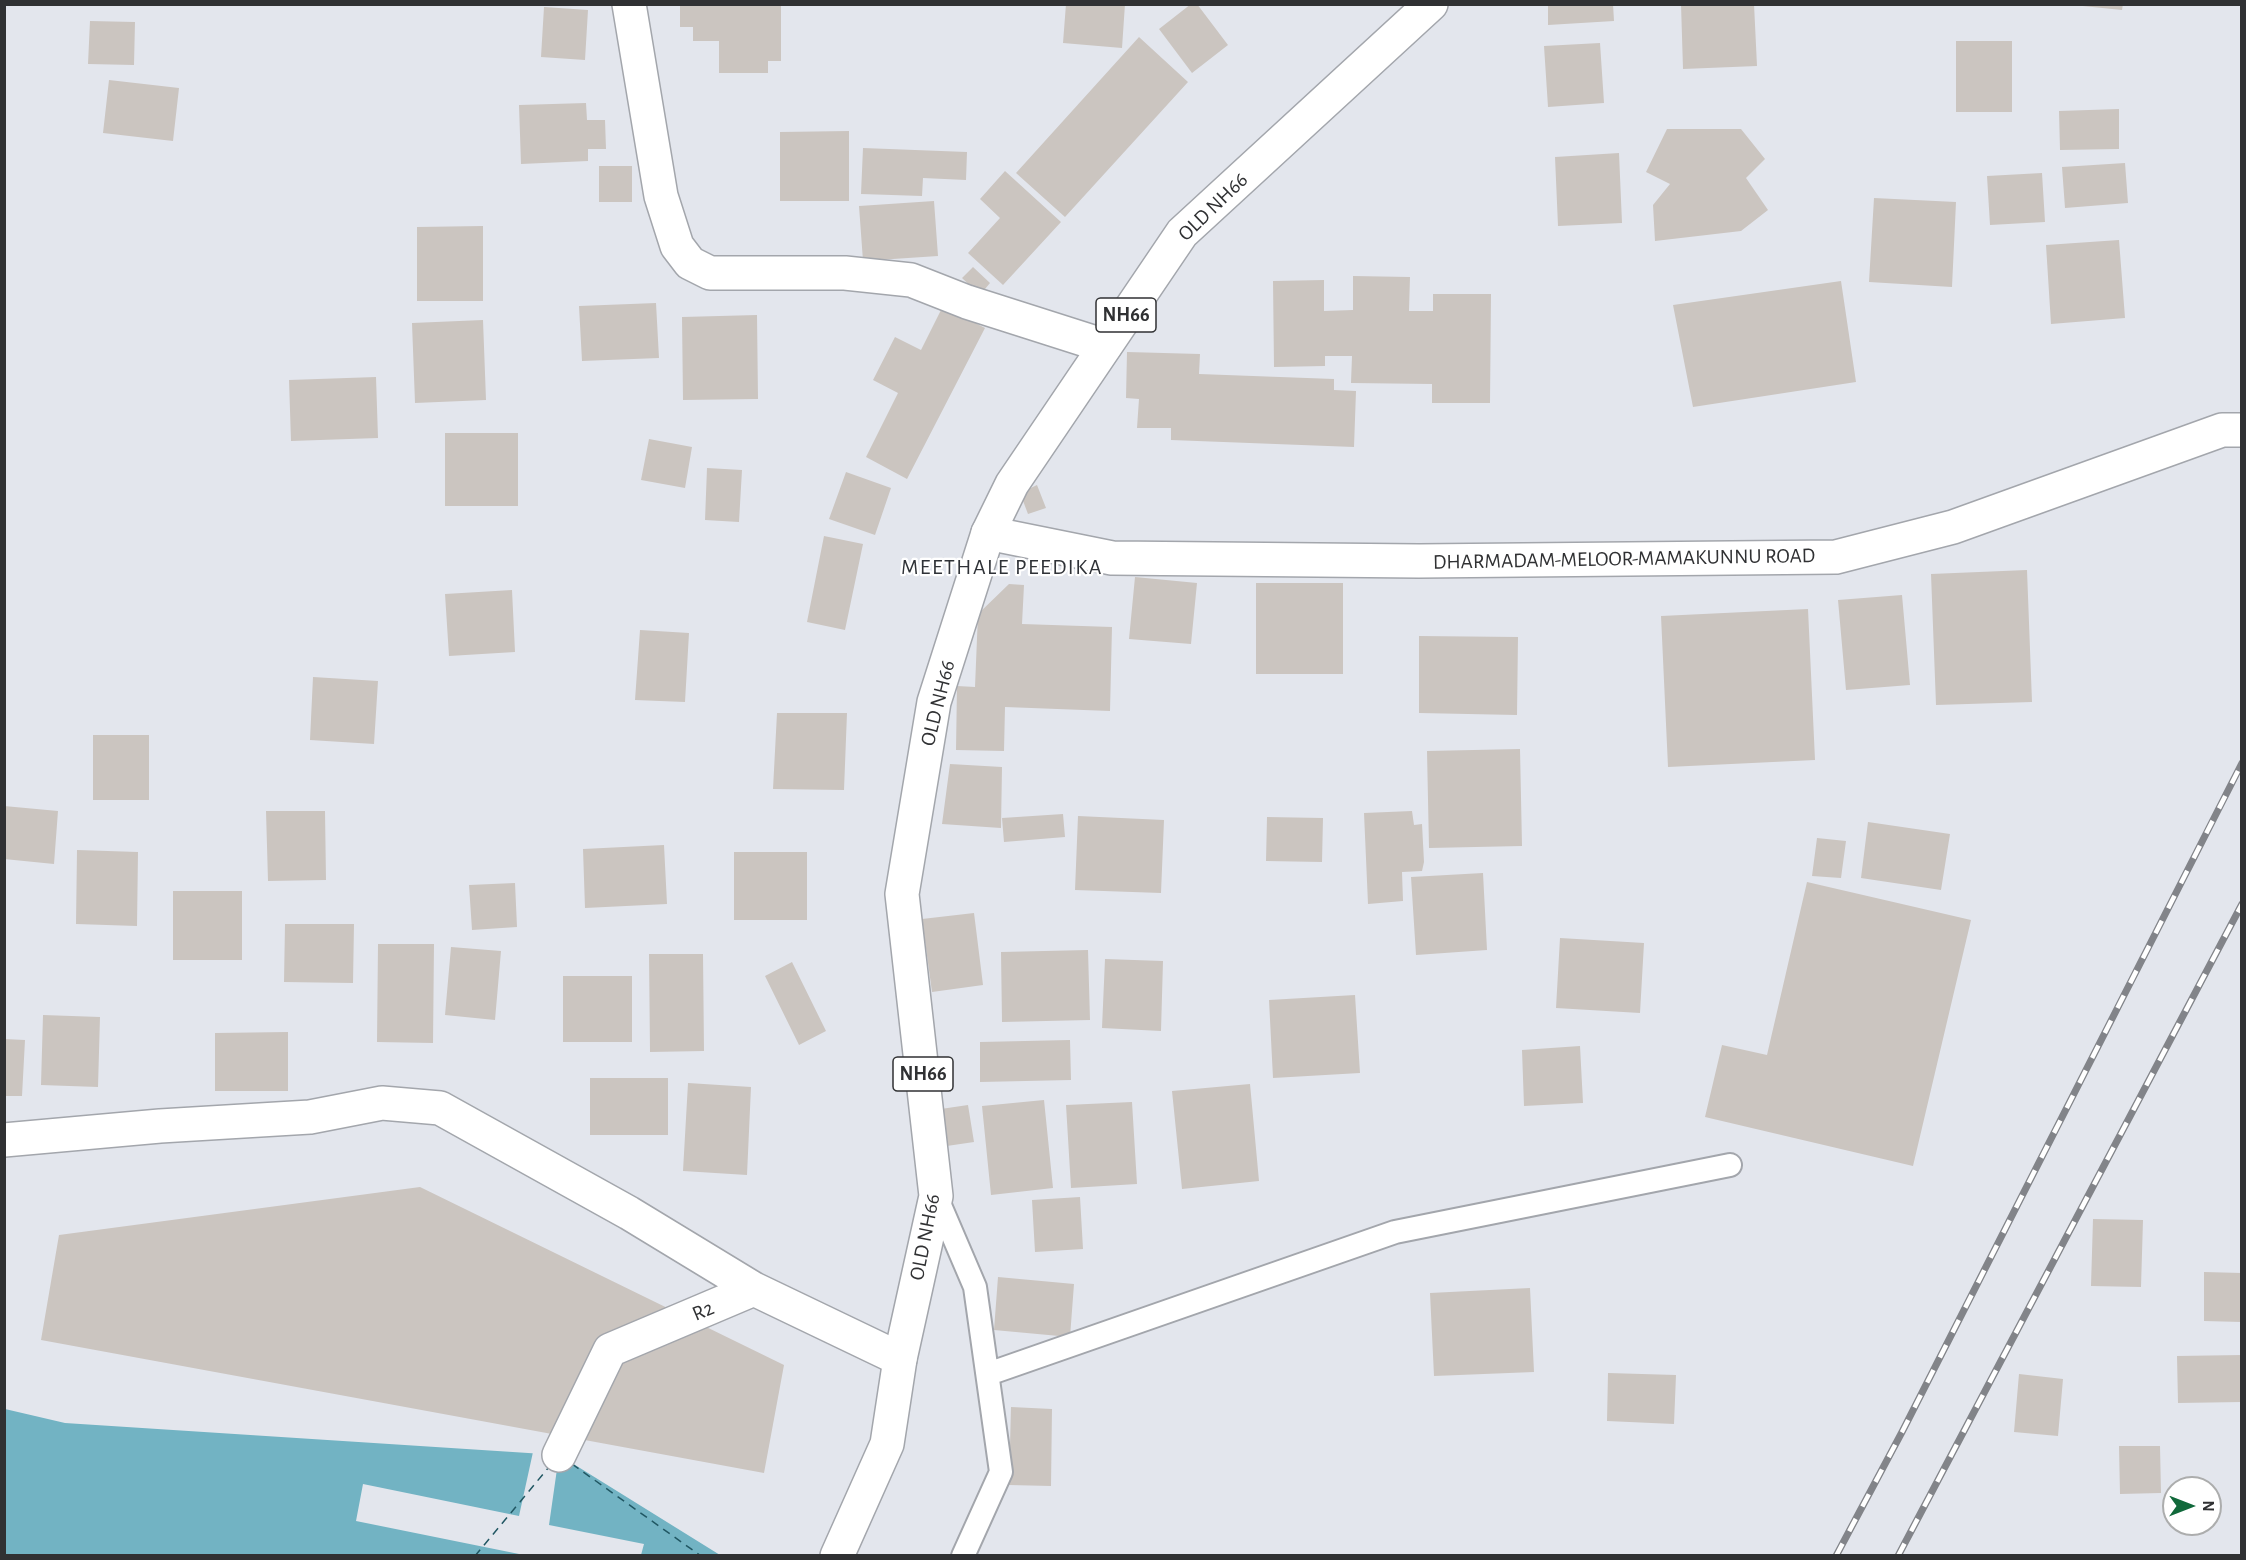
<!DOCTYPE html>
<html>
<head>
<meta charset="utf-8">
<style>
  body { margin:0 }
  #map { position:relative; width:2246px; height:1560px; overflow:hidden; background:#e3e6ed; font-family:"Alegreya Sans",sans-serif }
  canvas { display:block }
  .frame { position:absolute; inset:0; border:6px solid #303133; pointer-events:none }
  .north { position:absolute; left:2162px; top:1476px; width:60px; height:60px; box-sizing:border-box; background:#fff; border:2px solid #acadad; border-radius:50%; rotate:90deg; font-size:16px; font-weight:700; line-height:24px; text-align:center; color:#303133 }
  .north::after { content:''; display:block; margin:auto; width:21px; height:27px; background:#11693b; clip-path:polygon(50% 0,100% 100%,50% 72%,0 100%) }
</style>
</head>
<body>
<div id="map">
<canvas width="2246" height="1560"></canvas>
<div class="frame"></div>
<div class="north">N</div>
</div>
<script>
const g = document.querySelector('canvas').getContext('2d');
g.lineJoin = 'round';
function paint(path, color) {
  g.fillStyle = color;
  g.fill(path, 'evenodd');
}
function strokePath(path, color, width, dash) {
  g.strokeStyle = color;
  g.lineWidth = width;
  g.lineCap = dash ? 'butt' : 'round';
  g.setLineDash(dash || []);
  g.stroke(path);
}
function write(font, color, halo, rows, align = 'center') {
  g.font = font + ' "Alegreya Sans",sans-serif';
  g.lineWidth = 4.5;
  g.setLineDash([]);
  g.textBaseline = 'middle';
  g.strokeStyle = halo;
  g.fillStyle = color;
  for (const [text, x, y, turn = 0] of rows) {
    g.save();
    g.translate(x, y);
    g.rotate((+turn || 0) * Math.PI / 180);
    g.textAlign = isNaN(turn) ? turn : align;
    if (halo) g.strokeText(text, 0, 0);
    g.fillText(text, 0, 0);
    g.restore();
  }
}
paint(new Path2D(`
  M 5,1409 L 65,1423 L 559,1455 L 720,1555 L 5,1556 Z`), '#72b3c3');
paint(new Path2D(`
  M 533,1452 L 559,1455 L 549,1525 L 644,1544 L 641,1555 L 524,1555 L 356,1521 L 363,1484 L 519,1516 Z`), '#e3e6ed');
strokePath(new Path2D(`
  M 572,1464 L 701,1556
  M 475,1556 L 549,1467`), '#215763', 1.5, [8, 6]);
paint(new Path2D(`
  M 680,4 L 781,4 L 781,61 L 768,61 L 768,73 L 719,73 L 719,41 L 693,41 L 693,27 L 680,27 Z
  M 1066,4 L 1125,4 L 1122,48 L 1063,43 Z
  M 1191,4 L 1197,4 L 1228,45 L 1192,73 L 1159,29 Z
  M 1548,4 L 1613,4 L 1614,21 L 1548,25 Z
  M 1681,4 L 1754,4 L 1757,66 L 1683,69 Z
  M 2063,4 L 2123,4 L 2122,10 Z
  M 544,7 L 588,10 L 585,60 L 541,57 Z
  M 90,21 L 135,22 L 134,65 L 88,64 Z
  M 1139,37 L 1188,82 L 1065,217 L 1016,173 Z
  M 1956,41 L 2012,41 L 2012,112 L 1956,112 Z
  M 1600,43 L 1604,103 L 1548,107 L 1544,46 Z
  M 109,80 L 179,88 L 173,141 L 103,133 Z
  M 586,103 L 587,120 L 605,120 L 606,149 L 588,149 L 588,161 L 521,164 L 519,105 Z
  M 2119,109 L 2119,149 L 2060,150 L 2059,111 Z
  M 1667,129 L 1741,129 L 1765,159 L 1746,178 L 1768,210 L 1741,231 L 1655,241 L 1653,205 L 1670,184 L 1646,172 Z
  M 849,131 L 849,201 L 780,201 L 780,132 Z
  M 863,148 L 967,152 L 966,180 L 923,178 L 922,196 L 861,194 Z
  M 1619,153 L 1622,223 L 1558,226 L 1555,157 Z
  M 2125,163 L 2128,203 L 2065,208 L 2062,167 Z
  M 599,166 L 632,166 L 632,202 L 599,202 Z
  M 1005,171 L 1061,222 L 1003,285 L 968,253 L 1000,218 L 980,199 Z
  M 2042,173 L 2045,222 L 1990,225 L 1987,176 Z
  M 1874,198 L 1956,202 L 1952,287 L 1869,282 Z
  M 934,201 L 938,256 L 863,261 L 859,206 Z
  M 483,226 L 483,301 L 417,301 L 417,227 Z
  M 2119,240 L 2125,318 L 2051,324 L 2046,245 Z
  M 973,267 L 990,283 L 980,295 L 962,278 Z
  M 1353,276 L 1410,277 L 1409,311 L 1433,311 L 1433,294 L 1491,294 L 1490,403 L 1432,403 L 1432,384 L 1351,383 L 1352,356 L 1325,356 L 1325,366 L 1274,367 L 1273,281 L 1324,280 L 1324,311 L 1353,310 Z
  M 1841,281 L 1856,382 L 1693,407 L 1673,305 Z
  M 656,303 L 659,358 L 582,361 L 579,306 Z
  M 943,306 L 985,328 L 907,479 L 866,457 L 898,393 L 873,380 L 895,337 L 921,350 Z
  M 757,315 L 758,399 L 683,400 L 682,317 Z
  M 483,320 L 486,400 L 415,403 L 412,323 Z
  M 1127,352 L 1200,354 L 1199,374 L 1334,379 L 1334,390 L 1356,391 L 1354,447 L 1171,440 L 1171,428 L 1137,428 L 1139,399 L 1126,398 Z
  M 376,377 L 378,438 L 291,441 L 289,380 Z
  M 445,433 L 518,433 L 518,506 L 445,506 Z
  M 649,439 L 692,447 L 685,488 L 641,480 Z
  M 707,468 L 742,470 L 739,522 L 705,520 Z
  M 846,472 L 891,488 L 875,535 L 829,519 Z
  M 1037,485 L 1046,508 L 1028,514 L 1020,493 Z
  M 824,536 L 863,544 L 845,630 L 807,622 Z
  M 2027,570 L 2032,702 L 1936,705 L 1931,574 Z
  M 1135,577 L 1197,583 L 1191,644 L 1129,639 Z
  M 1256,583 L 1343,583 L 1343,674 L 1256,674 Z
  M 1009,584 L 1024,585 L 1022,624 L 1112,627 L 1110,711 L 1005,707 L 1004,751 L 956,750 L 957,686 L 975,687 L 978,614 Z
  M 512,590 L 515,652 L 449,656 L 445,594 Z
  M 1902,595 L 1910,685 L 1846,690 L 1838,600 Z
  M 1808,609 L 1815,760 L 1668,767 L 1661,616 Z
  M 640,630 L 689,633 L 685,702 L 635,700 Z
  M 1419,636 L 1518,637 L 1517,715 L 1419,713 Z
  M 313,677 L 378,681 L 374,744 L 310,740 Z
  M 777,713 L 847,713 L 844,790 L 773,789 Z
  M 93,735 L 149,735 L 149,800 L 93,800 Z
  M 1520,749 L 1522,846 L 1429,848 L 1427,751 Z
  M 950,764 L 1002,767 L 1001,828 L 942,824 Z
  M 4,806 L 58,811 L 54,864 L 4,859 Z
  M 266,811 L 325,811 L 326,880 L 268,881 Z
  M 1412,811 L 1414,825 L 1422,824 L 1424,862 L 1422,871 L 1402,872 L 1403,901 L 1368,904 L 1364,813 Z
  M 1063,814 L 1065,837 L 1004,842 L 1002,818 Z
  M 1078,816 L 1164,820 L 1161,893 L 1075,890 Z
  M 1267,817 L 1323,818 L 1322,862 L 1266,861 Z
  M 1868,822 L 1950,834 L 1941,890 L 1861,878 Z
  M 1817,838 L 1846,841 L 1841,878 L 1812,876 Z
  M 664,845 L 667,904 L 585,908 L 583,849 Z
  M 77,850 L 138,852 L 137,926 L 76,924 Z
  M 734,852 L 807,852 L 807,920 L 734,920 Z
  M 1483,873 L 1487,950 L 1416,955 L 1411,877 Z
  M 1807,882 L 1971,920 L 1913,1166 L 1705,1117 L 1722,1045 L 1767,1055 Z
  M 515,883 L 517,927 L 472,930 L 469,885 Z
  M 173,891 L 242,891 L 242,960 L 173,960 Z
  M 974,913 L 983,985 L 932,992 L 922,919 Z
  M 285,924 L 354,924 L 353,983 L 284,982 Z
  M 1560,938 L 1644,943 L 1640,1013 L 1556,1008 Z
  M 378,944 L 434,944 L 433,1043 L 377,1042 Z
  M 451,947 L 501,951 L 495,1020 L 445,1015 Z
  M 1088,950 L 1090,1020 L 1002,1022 L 1001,952 Z
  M 649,954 L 703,954 L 704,1051 L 650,1052 Z
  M 1105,959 L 1163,961 L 1161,1031 L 1102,1028 Z
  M 792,962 L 826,1031 L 799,1045 L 765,976 Z
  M 563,976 L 632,976 L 632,1042 L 563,1042 Z
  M 1355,995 L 1360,1073 L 1273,1078 L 1269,1000 Z
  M 43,1015 L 100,1017 L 98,1087 L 41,1085 Z
  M 288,1032 L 288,1091 L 215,1091 L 215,1033 Z
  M 4,1039 L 25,1040 L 22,1096 L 4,1096 Z
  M 1070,1040 L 1071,1080 L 980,1082 L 980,1042 Z
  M 1580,1046 L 1583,1103 L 1524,1106 L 1522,1050 Z
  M 590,1078 L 668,1078 L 668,1135 L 590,1135 Z
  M 688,1083 L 751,1087 L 747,1175 L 683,1171 Z
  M 1250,1084 L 1259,1181 L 1182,1189 L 1172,1091 Z
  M 1044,1100 L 1053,1188 L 991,1195 L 982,1106 Z
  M 1132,1102 L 1137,1184 L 1071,1188 L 1066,1105 Z
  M 968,1105 L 974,1142 L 940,1147 L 934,1110 Z
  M 420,1187 L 784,1365 L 764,1473 L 41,1340 L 59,1235 Z
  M 1080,1197 L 1083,1249 L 1035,1252 L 1032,1200 Z
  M 2093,1219 L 2143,1220 L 2141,1287 L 2091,1286 Z
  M 2204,1272 L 2242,1273 L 2242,1322 L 2204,1321 Z
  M 998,1277 L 1074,1284 L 1070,1337 L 994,1330 Z
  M 1530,1288 L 1534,1372 L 1434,1376 L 1430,1293 Z
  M 2242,1355 L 2242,1402 L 2178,1403 L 2177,1356 Z
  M 1608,1373 L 1676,1375 L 1674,1424 L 1607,1421 Z
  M 2019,1374 L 2063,1379 L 2058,1436 L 2014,1432 Z
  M 1011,1407 L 1052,1409 L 1051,1486 L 1009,1485 Z
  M 2119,1446 L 2160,1446 L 2161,1493 L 2120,1494 Z`), '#cbc5c0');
const service = new Path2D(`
  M 936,1196 L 975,1287 L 1001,1472 L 963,1556
  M 988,1374 L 1395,1232 L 1730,1165`);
const minor = new Path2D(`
  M 629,4 L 661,196 L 677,246 L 690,263 L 710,273 L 845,273 L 911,280 L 967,302 L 1105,346
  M 4,1140 L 160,1126 L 310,1117 L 382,1103 L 440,1108 L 629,1213 L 754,1289
  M 559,1455 L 610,1350 L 754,1289 L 900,1359`);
const secondary = new Path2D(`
  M 988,533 L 1112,558 L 1419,561 L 1836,557 L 1953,527 L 2222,430 L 2242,430`);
const primary = new Path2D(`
  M 837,1556 L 887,1444 L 900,1359 L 936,1196 L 902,894 L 934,702 L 988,533 L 1012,484 L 1182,233 L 1431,4`);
strokePath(service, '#a3a6ac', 26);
strokePath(minor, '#a3a6ac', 36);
strokePath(secondary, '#a3a6ac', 36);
strokePath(primary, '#a3a6ac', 36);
strokePath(service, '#fff', 22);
strokePath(minor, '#fff', 33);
strokePath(secondary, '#fff', 33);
strokePath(primary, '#fff', 33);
const rail = new Path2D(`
  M 1836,1556 L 1902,1432 L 2242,763
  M 1898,1556 L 2242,904`);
strokePath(rail, '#828489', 7);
strokePath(rail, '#fff', 4.5, [14]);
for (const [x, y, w] of [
  [1126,315,60],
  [923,1074,60]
]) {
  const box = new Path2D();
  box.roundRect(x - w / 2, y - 17, w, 34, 4.5);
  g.fillStyle = '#fff';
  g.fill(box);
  strokePath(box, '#303133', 1.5);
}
write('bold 20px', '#303133', null, [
  ["NH66",1126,315],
  ["NH66",923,1074]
]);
write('21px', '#303133', '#fff', [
  ["OLD NH66",1213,207,-44],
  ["DHARMADAM-MELOOR-MAMAKUNNU ROAD",1624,559,-1],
  ["OLD NH66",938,703,-76],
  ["OLD NH66",925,1237,-79],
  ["R2",703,1311,-23]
]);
g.letterSpacing = '1.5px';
write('22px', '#2f3237', '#fff', [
  ["MEETHALE PEEDIKA",1002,567]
]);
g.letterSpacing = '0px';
</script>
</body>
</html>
